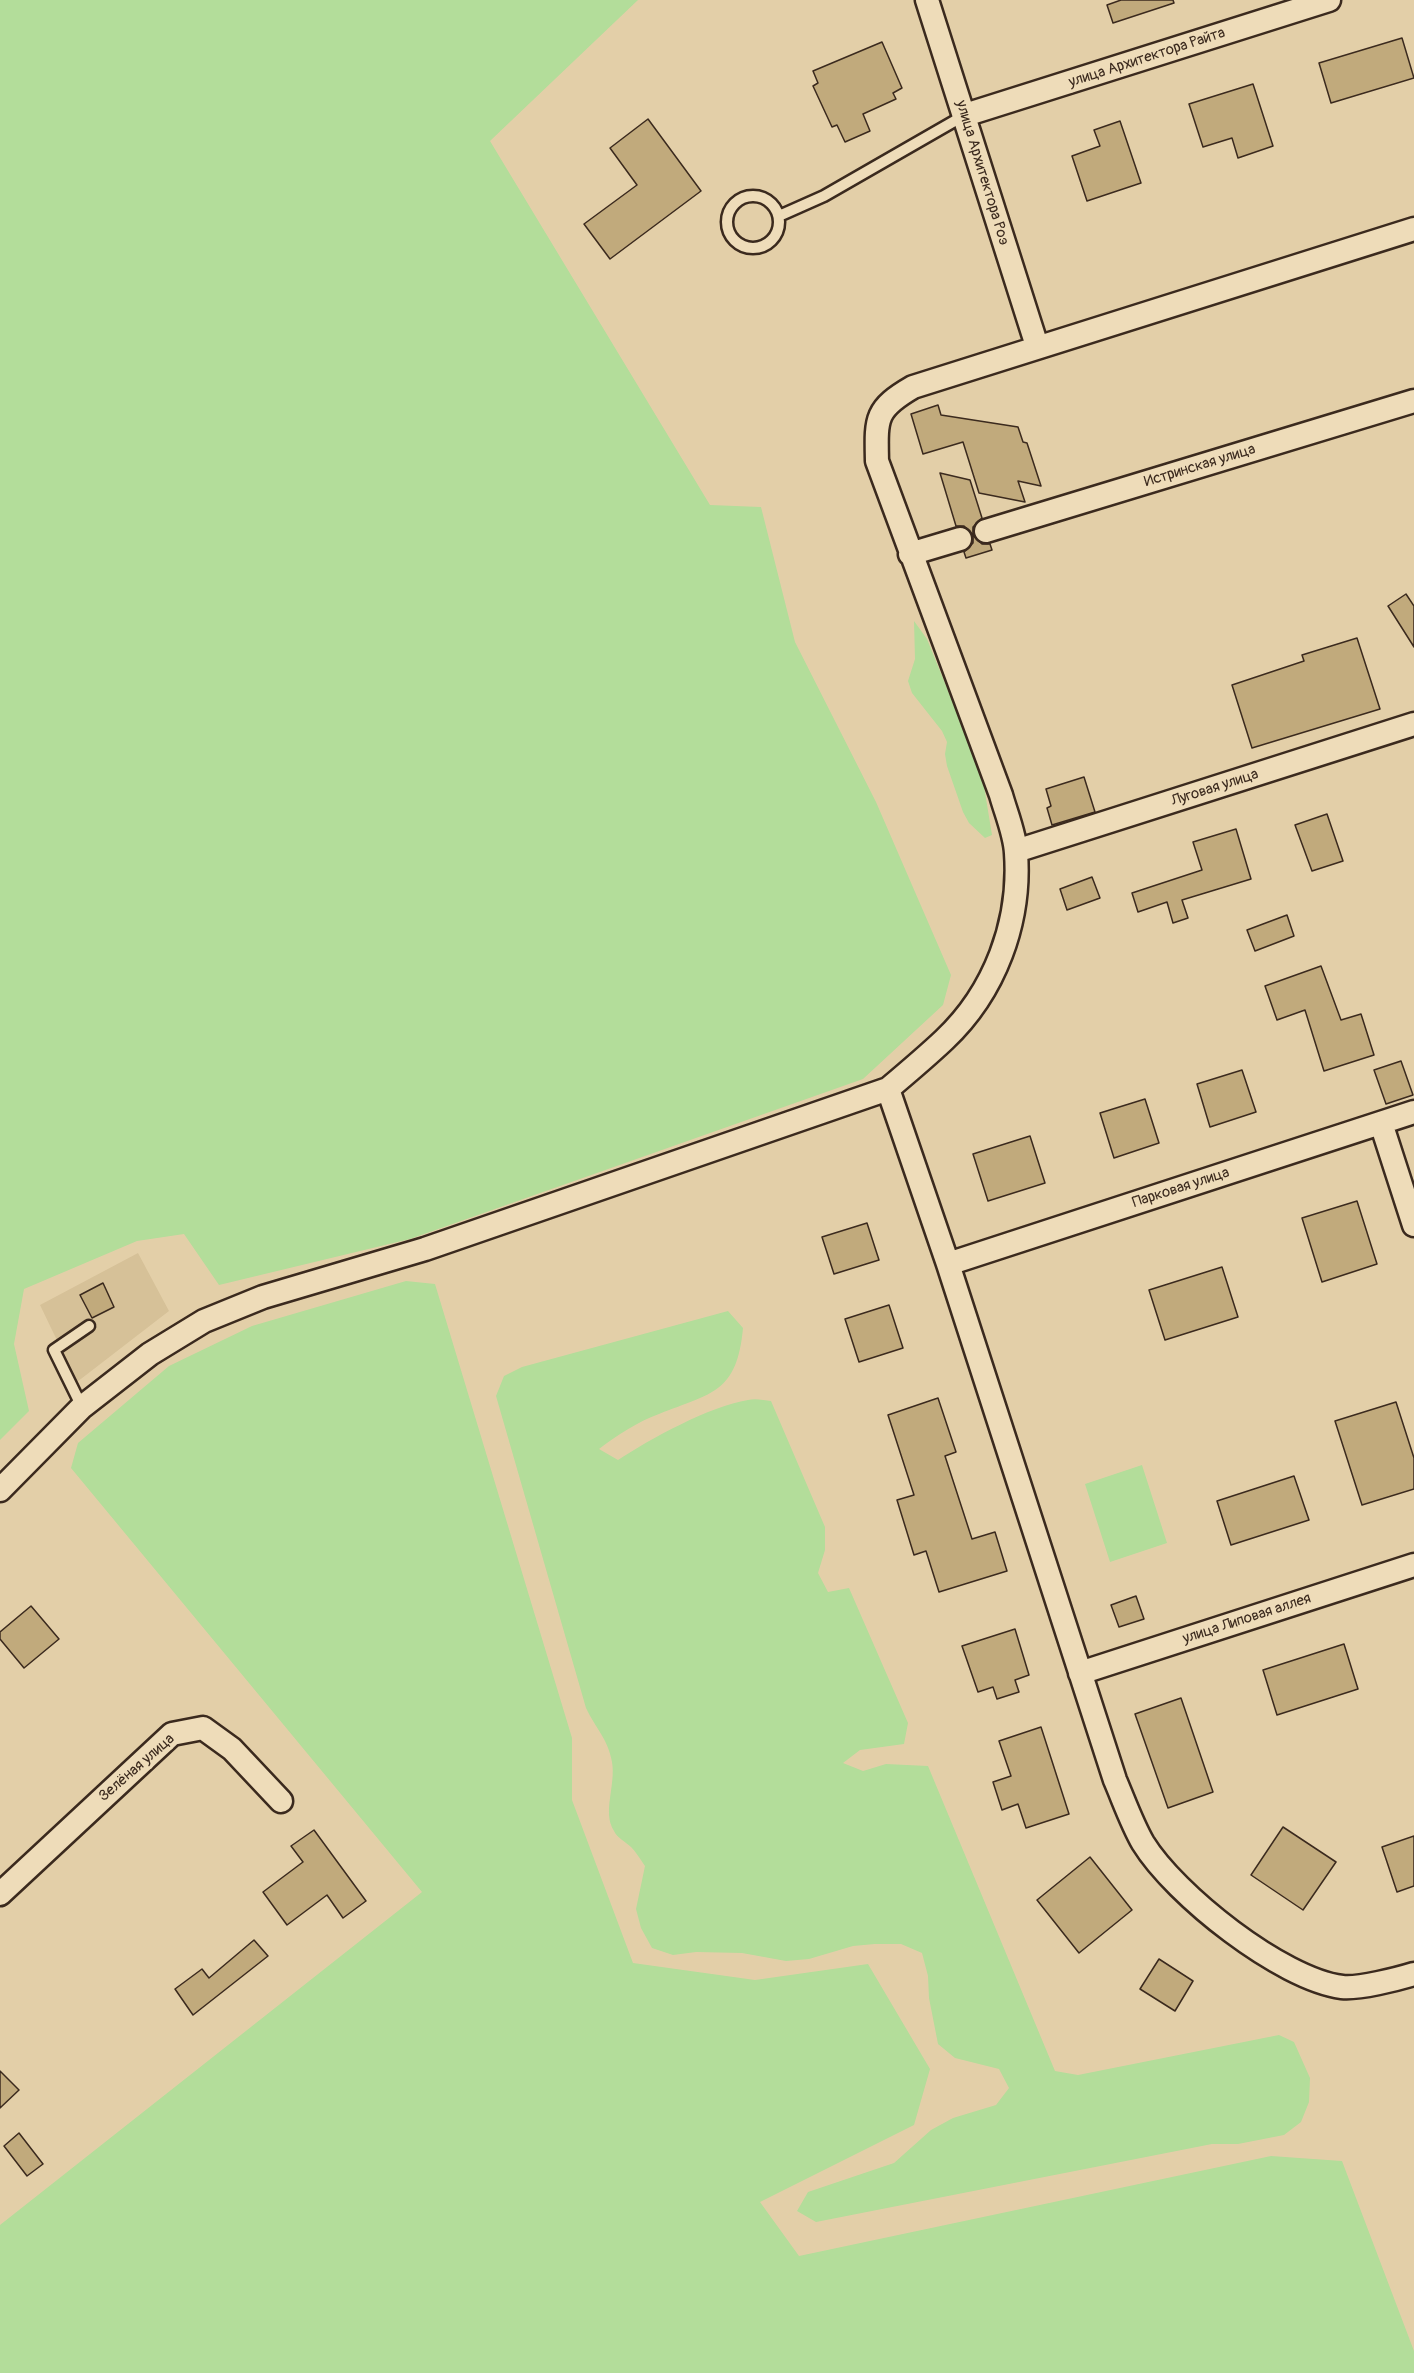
<!DOCTYPE html>
<html>
<head>
<meta charset="utf-8">
<style>
  body { margin:0 }
  canvas { display:block; background:#e3cfa8 }
</style>
</head>
<body>
<canvas width="1414" height="2373"></canvas>
<script>
const g = document.querySelector('canvas').getContext('2d');
g.lineJoin = 'round';
function paint(path, color) {
  g.fillStyle = color;
  g.fill(path, 'evenodd');
}
function strokePath(path, color, width, dash) {
  g.strokeStyle = color;
  g.lineWidth = width;
  g.lineCap = dash ? 'butt' : 'round';
  g.setLineDash(dash || []);
  g.stroke(path);
}
function write(font, color, halo, rows, align = 'center') {
  g.font = font + ' Pangolin,sans-serif';
  g.lineWidth = 6;
  g.setLineDash([]);
  g.textBaseline = 'middle';
  g.strokeStyle = halo;
  g.fillStyle = color;
  for (const [text, x, y, turn = 0] of rows) {
    g.save();
    g.translate(x, y);
    g.rotate((+turn || 0) * Math.PI / 180);
    g.textAlign = isNaN(turn) ? turn : align;
    if (halo) g.strokeText(text, 0, 0);
    g.fillText(text, 0, 0);
    g.restore();
  }
}
paint(new Path2D(`
  M 138,1253 L 169,1311 L 77,1382 L 40,1305 Z`), '#d6c198');
paint(new Path2D(`
  M 0,0 L 638,0 L 490,141 L 710,505 L 761,507 L 795,642 L 876,802 L 951,975 L 943,1005 L 863,1079 L 410,1239 L 219,1285 L 184,1234 L 137,1241 L 24,1289 L 14,1344 L 29,1411 L 0,1440 Z
  M 914,621 L 927,639 L 982,774 L 992,835 L 985,838 L 969,823 L 963,812 L 947,766 L 945,754 L 947,742 L 942,731 L 912,693 L 908,681 L 915,659 Z
  M 406,1281 L 435,1284 L 572,1738 L 572,1800 L 633,1963 L 755,1980 L 868,1964 L 930,2069 L 914,2125 L 760,2202 L 799,2256 L 1271,2156 L 1342,2161 L 1414,2351 L 1414,2373 L 0,2373 L 0,2225 L 422,1892 L 71,1468 L 78,1443 L 169,1366 L 252,1326 Z
  M 728,1311 L 743,1328 C 737,1393 712,1393 659,1414 C 639,1421 616,1436 599,1449 L 618,1460 C 650,1439 710,1406 748,1400 C 755,1398 764,1400 771,1401 L 825,1527 L 825,1550 L 818,1573 L 828,1592 L 849,1588 L 908,1723 L 904,1744 L 860,1750 L 843,1763 L 863,1771 L 886,1764 L 928,1766 L 1055,2071 L 1078,2075 L 1279,2035 L 1294,2042 L 1310,2078 L 1309,2102 L 1301,2122 L 1284,2135 L 1238,2144 L 1212,2144 L 816,2222 L 797,2211 L 808,2192 L 894,2163 L 931,2130 L 953,2118 L 996,2105 L 1009,2088 L 999,2069 L 955,2058 L 938,2044 L 929,1998 L 928,1976 L 922,1953 L 901,1944 L 875,1944 L 853,1946 L 809,1959 L 786,1961 L 742,1953 L 696,1952 L 673,1955 L 652,1948 L 641,1928 L 636,1909 L 645,1866 C 641,1860 636,1852 631,1847 C 626,1842 617,1838 614,1831 C 602,1812 616,1786 612,1762 C 608,1739 596,1729 586,1708 L 496,1396 L 504,1376 L 522,1367 Z
  M 1142,1465 L 1167,1543 L 1110,1562 L 1085,1484 Z`), '#b3dd9a');
const building = new Path2D(`
  M 1121,0 L 1173,0 L 1174,3 L 1113,23 L 1107,5 Z
  M 1402,38 L 1414,78 L 1331,103 L 1319,63 Z
  M 882,42 L 902,88 L 893,93 L 896,99 L 863,114 L 870,131 L 845,142 L 837,125 L 832,127 L 813,86 L 818,83 L 813,71 Z
  M 1253,84 L 1273,146 L 1238,158 L 1232,138 L 1203,147 L 1189,104 Z
  M 648,119 L 701,191 L 610,259 L 584,224 L 637,185 L 610,148 Z
  M 1120,121 L 1141,183 L 1087,201 L 1072,156 L 1100,146 L 1094,130 Z
  M 938,405 L 941,415 L 1018,427 L 1023,442 L 1027,443 L 1041,486 L 1018,481 L 1025,502 L 979,493 L 963,442 L 923,454 L 911,414 Z
  M 940,473 L 970,480 L 982,518 L 973,527 L 973,535 L 982,544 L 990,544 L 992,550 L 966,558 L 964,552 L 973,543 L 973,535 L 964,526 L 956,526 Z
  M 1406,594 L 1414,606 L 1414,647 L 1388,606 Z
  M 1357,638 L 1380,709 L 1252,748 L 1232,685 L 1304,661 L 1302,655 Z
  M 1084,777 L 1095,812 L 1052,825 L 1047,808 L 1051,806 L 1046,789 Z
  M 1327,814 L 1343,861 L 1312,871 L 1295,825 Z
  M 1236,829 L 1251,879 L 1182,900 L 1188,918 L 1173,923 L 1167,902 L 1138,912 L 1132,893 L 1202,870 L 1193,842 Z
  M 1092,877 L 1100,898 L 1067,910 L 1060,889 Z
  M 1287,915 L 1294,936 L 1255,951 L 1247,930 Z
  M 1321,966 L 1341,1020 L 1361,1014 L 1374,1055 L 1324,1071 L 1305,1010 L 1277,1020 L 1265,986 Z
  M 1401,1061 L 1413,1095 L 1386,1104 L 1374,1070 Z
  M 1242,1070 L 1256,1112 L 1210,1127 L 1197,1084 Z
  M 1145,1099 L 1159,1143 L 1114,1158 L 1100,1113 Z
  M 1030,1136 L 1045,1183 L 988,1201 L 973,1154 Z
  M 1357,1201 L 1377,1264 L 1322,1282 L 1302,1218 Z
  M 867,1223 L 879,1260 L 834,1274 L 822,1237 Z
  M 1222,1267 L 1238,1317 L 1165,1340 L 1149,1290 Z
  M 103,1283 L 114,1307 L 92,1318 L 80,1295 Z
  M 889,1305 L 903,1348 L 859,1362 L 845,1319 Z
  M 938,1398 L 956,1452 L 945,1456 L 972,1539 L 995,1532 L 1007,1571 L 939,1592 L 926,1551 L 914,1555 L 897,1500 L 914,1495 L 888,1415 Z
  M 1396,1402 L 1414,1458 L 1414,1489 L 1362,1505 L 1335,1421 Z
  M 1294,1476 L 1309,1520 L 1231,1545 L 1217,1501 Z
  M 1136,1596 L 1144,1619 L 1119,1627 L 1111,1605 Z
  M 31,1606 L 59,1639 L 24,1668 L 0,1639 L 0,1632 Z
  M 1015,1629 L 1029,1675 L 1015,1680 L 1019,1692 L 997,1699 L 993,1687 L 978,1692 L 962,1646 Z
  M 1344,1644 L 1358,1689 L 1277,1715 L 1263,1670 Z
  M 1181,1698 L 1213,1792 L 1168,1808 L 1135,1714 Z
  M 1041,1727 L 1069,1814 L 1026,1828 L 1018,1804 L 1002,1810 L 993,1782 L 1011,1776 L 999,1741 Z
  M 1283,1827 L 1336,1862 L 1303,1910 L 1251,1875 Z
  M 314,1830 L 366,1901 L 343,1918 L 327,1895 L 287,1925 L 263,1892 L 303,1862 L 291,1846 Z
  M 1414,1836 L 1414,1886 L 1397,1892 L 1382,1847 Z
  M 1090,1857 L 1132,1910 L 1079,1953 L 1037,1900 Z
  M 254,1940 L 268,1956 L 193,2015 L 175,1989 L 202,1969 L 209,1978 Z
  M 1159,1959 L 1193,1981 L 1175,2011 L 1140,1989 Z
  M 0,2071 L 19,2090 L 0,2108 Z
  M 19,2133 L 43,2164 L 27,2176 L 4,2146 Z`);
paint(building, '#c1aa7c');
strokePath(building, '#3b2a1e', 1.5);
const lane = new Path2D(`
  M727 222a26 26 0 1 1 52 0a26 26 0 1 1-52 0Z
  M 779,216 L 824,196 L 965,115
  M 82,1407 L 54,1350 L 89,1326`);
const street = new Path2D(`
  M 927,0 L 1037,346
  M 965,115 L 1329,0
  M 986,531 L 1414,401
  M 910,554 L 960,539
  M 1016,851 L 1414,724
  M 888,1089 L 948,1264 L 1115,1780 C 1124,1801 1132,1824 1143,1843 C 1175,1895 1281,1979 1342,1987 C 1358,1989 1398,1979 1414,1974
  M 1381,1123 L 1414,1225
  M 948,1264 L 1414,1112
  M 0,1490 L 82,1407 L 150,1354 L 204,1321 L 263,1297 L 425,1249 L 888,1089 C 907,1073 926,1057 944,1040 C 995,992 1021,922 1016,853 C 1015,834 1006,813 1001,795 L 877,461 C 876,418 875,409 913,387 L 1414,229
  M 1080,1673 L 1414,1565
  M 0,1894 L 172,1734 L 203,1728 L 232,1749 L 281,1801`);
strokePath(lane, '#3b2a1e', 15);
strokePath(street, '#3b2a1e', 27);
strokePath(lane, '#eedcb9', 10);
strokePath(street, '#eedcb9', 22);
write('15px', '#3b2a1e', '#eedcb9', [
  ["улица Архитектора Райта",1147,58,-18],
  ["улица Архитектора Роэ",982,173,73],
  ["Истринская улица",1200,466,-17],
  ["Луговая улица",1215,788,-18],
  ["Парковая улица",1181,1188,-18],
  ["улица Липовая аллея",1247,1619,-18],
  ["Зелёная улица",137,1768,-41]
]);
</script>
</body>
</html>
